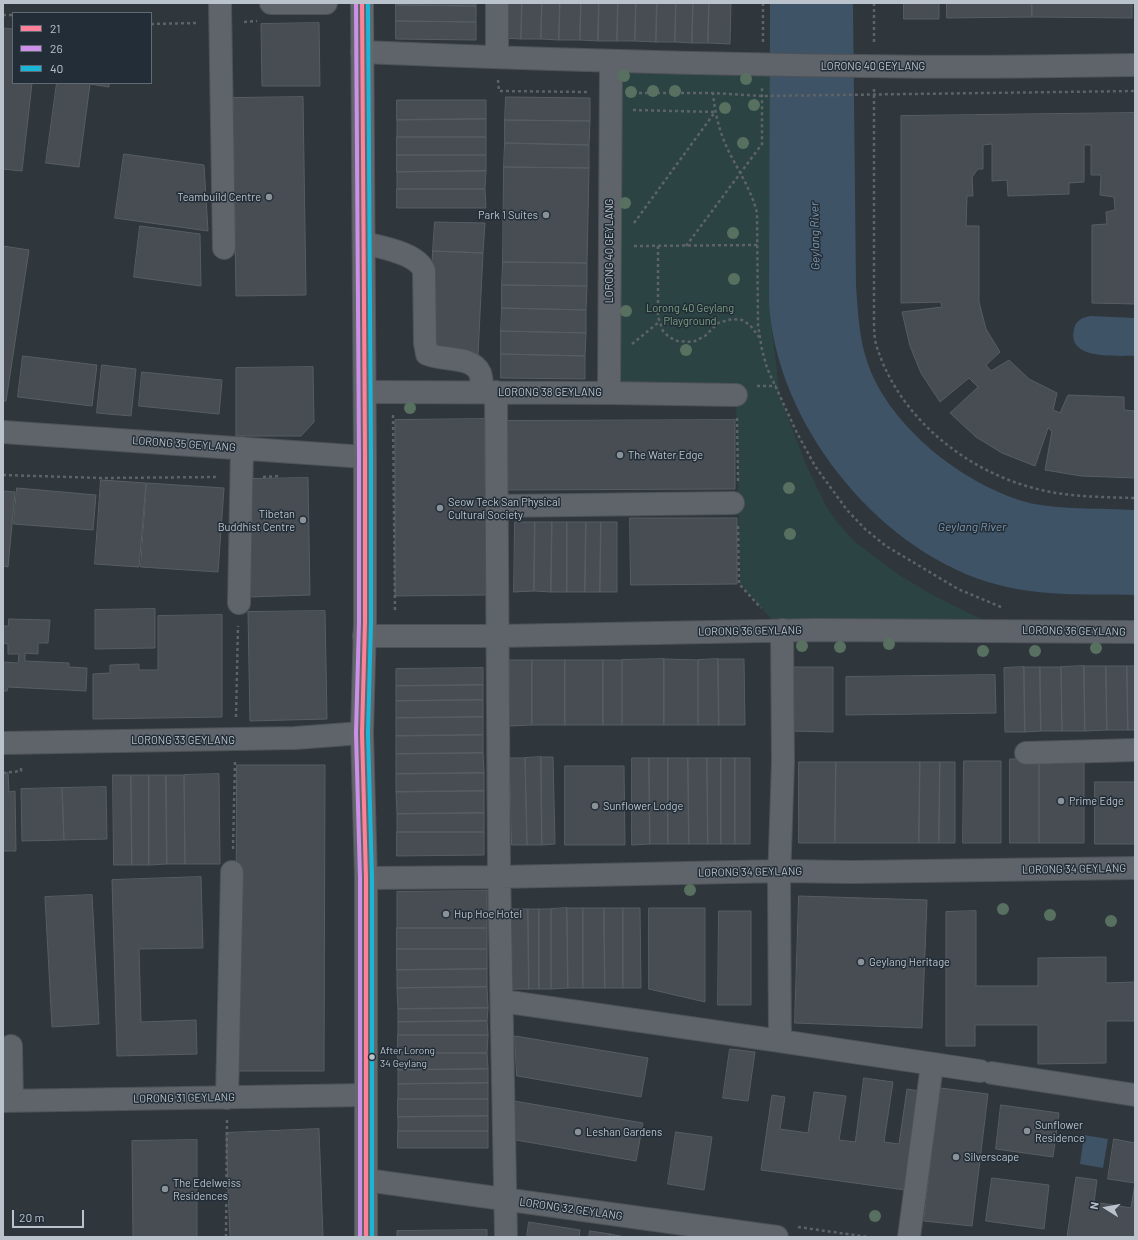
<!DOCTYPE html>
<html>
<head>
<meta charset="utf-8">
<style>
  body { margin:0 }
  #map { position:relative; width:1138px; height:1240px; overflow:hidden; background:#2f363c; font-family:Barlow,sans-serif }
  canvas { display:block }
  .frame { position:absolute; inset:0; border:4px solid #bac3cb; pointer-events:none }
  .legend { position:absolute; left:12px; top:12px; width:140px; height:72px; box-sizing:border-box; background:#222d37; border:1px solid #5f6972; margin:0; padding:5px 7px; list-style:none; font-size:12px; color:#bac3cb }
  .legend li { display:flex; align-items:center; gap:8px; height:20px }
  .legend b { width:20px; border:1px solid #5f6972 }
  .north { position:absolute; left:1086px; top:1188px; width:40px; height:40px; -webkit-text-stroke:3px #222d37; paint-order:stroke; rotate:281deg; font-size:11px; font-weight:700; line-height:16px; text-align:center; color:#bac3cb }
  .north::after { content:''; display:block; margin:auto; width:14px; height:18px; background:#bac3cb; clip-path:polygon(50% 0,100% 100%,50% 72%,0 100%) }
  .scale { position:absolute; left:12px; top:1210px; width:72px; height:18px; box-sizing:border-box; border:2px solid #bac3cb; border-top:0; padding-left:5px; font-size:12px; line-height:14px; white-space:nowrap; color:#bac3cb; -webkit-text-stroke:3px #222d37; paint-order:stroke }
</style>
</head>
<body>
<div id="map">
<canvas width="1138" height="1240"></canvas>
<div class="frame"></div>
<ul class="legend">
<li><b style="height:5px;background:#ff8098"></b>21</li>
<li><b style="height:5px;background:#ce8fe9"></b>26</li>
<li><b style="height:5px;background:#1ab6d8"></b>40</li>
</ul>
<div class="north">N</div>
<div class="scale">20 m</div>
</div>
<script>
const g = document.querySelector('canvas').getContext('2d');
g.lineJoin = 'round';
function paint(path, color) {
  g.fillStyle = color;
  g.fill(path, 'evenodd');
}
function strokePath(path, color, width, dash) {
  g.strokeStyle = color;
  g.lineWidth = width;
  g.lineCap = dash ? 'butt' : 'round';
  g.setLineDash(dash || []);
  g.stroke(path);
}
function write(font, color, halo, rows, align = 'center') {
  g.font = font + ' Barlow,sans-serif';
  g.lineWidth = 3;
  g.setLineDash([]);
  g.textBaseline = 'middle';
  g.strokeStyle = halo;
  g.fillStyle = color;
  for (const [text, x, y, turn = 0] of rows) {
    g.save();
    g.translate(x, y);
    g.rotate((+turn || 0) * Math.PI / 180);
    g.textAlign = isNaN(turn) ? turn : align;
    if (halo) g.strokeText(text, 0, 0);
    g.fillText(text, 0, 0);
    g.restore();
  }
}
paint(new Path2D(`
  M 611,62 L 770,65 L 770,315 L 780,396 L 805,462 L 826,506 L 838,523 L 855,542 L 899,575 L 933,595 L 1003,630 L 781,630 L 740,584 L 736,395 L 609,393 Z`), '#2c4343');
paint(new Path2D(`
  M 770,3 L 853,3 L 856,286 C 858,312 859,339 868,364 C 890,427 963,484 1026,502 C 1055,510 1103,508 1135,510 L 1135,595 C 1086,594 1036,597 988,582 C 875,547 776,422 769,303 Z
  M 1090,316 L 1135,318 L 1135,356 C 1117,355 1066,361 1074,329 C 1076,320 1082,318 1090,316 Z
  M 1084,1135 L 1108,1139 L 1103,1168 L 1080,1164 Z`), '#3e5366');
const building = new Path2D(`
  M 396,3 L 476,3 L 476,6 L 396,5 Z
  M 504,3 L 522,3 L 521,39 L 503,38 Z
  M 522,3 L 542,3 L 541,39 L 521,39 Z
  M 542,3 L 560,3 L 559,40 L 541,39 Z
  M 560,3 L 581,3 L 580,40 L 559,40 Z
  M 581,3 L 599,3 L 598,41 L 580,40 Z
  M 599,3 L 618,3 L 617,41 L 598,41 Z
  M 618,3 L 636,3 L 635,41 L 617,41 Z
  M 636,3 L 657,3 L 656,42 L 635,41 Z
  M 657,3 L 676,3 L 675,42 L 656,42 Z
  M 676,3 L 693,3 L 692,43 L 675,42 Z
  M 693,3 L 709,3 L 708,43 L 692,43 Z
  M 709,3 L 731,3 L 730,44 L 708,43 Z
  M 904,3 L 939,3 L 939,19 L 904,19 Z
  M 947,3 L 1032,3 L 1032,17 L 947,18 Z
  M 1032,3 L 1132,3 L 1132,18 L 1032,17 Z
  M 396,5 L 476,6 L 476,22 L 396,21 Z
  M 396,21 L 476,22 L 476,40 L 396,39 Z
  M 319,23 L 320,86 L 262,86 L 261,24 Z
  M 3,28 L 13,29 L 13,83 L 32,83 L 22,171 L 3,169 Z
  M 57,83 L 109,83 L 109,87 L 90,84 L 79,167 L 46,163 Z
  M 303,97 L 306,295 L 236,296 L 233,98 Z
  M 506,97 L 590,98 L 590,121 L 505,120 Z
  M 397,100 L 486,100 L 486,119 L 397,120 Z
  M 1135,113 L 1135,304 L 1092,303 L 1092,225 L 1107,224 L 1106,212 L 1115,210 L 1114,197 L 1100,195 L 1101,175 L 1091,175 L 1091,145 L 1084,145 L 1084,182 L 1069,183 L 1069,194 L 1008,196 L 1007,180 L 992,181 L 992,144 L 983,145 L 983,169 L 978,169 L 972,177 L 973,196 L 967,196 L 966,226 L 979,226 L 979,302 L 986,329 L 1000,352 L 986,365 L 991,371 L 1009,360 L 1029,379 L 1057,393 L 1053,410 L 1060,413 L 1068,395 L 1124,397 L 1124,410 L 1135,411 L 1135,478 L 1081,476 L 1045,470 L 1052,431 L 1048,428 L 1035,466 L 1002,453 L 976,437 L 950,413 L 978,387 L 969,378 L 940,402 L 921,373 L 910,346 L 902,312 L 942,307 L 941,302 L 901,303 L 901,116 Z
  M 486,119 L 486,137 L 397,137 L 397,120 Z
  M 505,120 L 590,121 L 589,145 L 505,143 Z
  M 397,137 L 486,137 L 486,155 L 397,155 Z
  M 505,143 L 589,145 L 589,168 L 504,167 Z
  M 124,154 L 204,165 L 208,231 L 115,218 Z
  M 397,155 L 486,155 L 486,171 L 397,172 Z
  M 504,167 L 589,168 L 587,263 L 503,262 Z
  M 486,171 L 485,189 L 397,189 L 397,172 Z
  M 397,189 L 485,189 L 486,208 L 397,208 Z
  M 435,222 L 485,223 L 483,253 L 433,251 Z
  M 140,226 L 200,234 L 201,286 L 134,277 Z
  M 3,246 L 29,250 L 6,401 L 3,401 Z
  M 433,251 L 483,253 L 478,355 L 429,352 Z
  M 503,262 L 587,263 L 587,286 L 502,285 Z
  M 502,285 L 587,286 L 586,310 L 502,308 Z
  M 502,308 L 586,310 L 586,333 L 501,331 Z
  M 501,331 L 586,333 L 585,356 L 501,354 Z
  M 501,354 L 585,356 L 585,379 L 501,378 Z
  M 23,356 L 97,365 L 92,406 L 18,397 Z
  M 102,365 L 136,369 L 131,416 L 97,413 Z
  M 313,367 L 314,422 L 301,436 L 236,436 L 236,368 Z
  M 142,372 L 222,380 L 219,414 L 139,406 Z
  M 485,419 L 486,595 L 395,596 L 395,420 Z
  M 735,420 L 735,489 L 505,490 L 505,421 Z
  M 308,478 L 310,595 L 249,597 L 248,479 Z
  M 101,480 L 146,483 L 139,567 L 95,564 Z
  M 147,483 L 224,488 L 218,572 L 141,567 Z
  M 17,488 L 96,495 L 93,530 L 14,524 Z
  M 3,491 L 15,492 L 8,567 L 3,566 Z
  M 630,518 L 737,518 L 737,584 L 631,585 Z
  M 515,522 L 535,522 L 534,591 L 514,592 Z
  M 535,522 L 552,522 L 551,592 L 534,591 Z
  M 552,522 L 567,522 L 567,592 L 551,592 Z
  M 567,522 L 586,522 L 585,592 L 567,592 Z
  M 586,522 L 601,522 L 600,592 L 585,592 Z
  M 601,522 L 617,522 L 617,592 L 600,592 Z
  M 155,609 L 155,648 L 95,649 L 95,610 Z
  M 325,611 L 327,719 L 250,721 L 248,612 Z
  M 222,615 L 222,717 L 93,719 L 93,674 L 110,673 L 110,665 L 139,664 L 139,670 L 158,670 L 158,616 Z
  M 9,619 L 50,620 L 48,643 L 38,643 L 38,654 L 25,653 L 25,661 L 69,663 L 69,667 L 87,668 L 86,691 L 8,687 L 7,691 L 3,691 L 3,662 L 18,663 L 19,654 L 8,654 L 8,644 L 3,643 L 3,626 L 8,626 Z
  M 664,659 L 664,725 L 622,725 L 622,660 Z
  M 664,659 L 698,660 L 698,725 L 664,725 Z
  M 718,659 L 744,659 L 745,725 L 719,725 Z
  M 718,659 L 719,725 L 698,725 L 698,660 Z
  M 510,660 L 532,660 L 532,725 L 510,726 Z
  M 532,660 L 565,660 L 565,725 L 532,725 Z
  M 565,660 L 603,660 L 603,725 L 565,725 Z
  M 603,660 L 622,660 L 622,725 L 603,725 Z
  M 1084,666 L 1106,666 L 1107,730 L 1085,731 Z
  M 1084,666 L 1085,731 L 1062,731 L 1061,667 Z
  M 1106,666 L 1127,666 L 1128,730 L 1107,730 Z
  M 1127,666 L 1135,666 L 1135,730 L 1128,730 Z
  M 792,667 L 833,667 L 833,732 L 791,731 Z
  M 1024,667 L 1040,667 L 1041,731 L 1025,732 Z
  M 1024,667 L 1025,732 L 1005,732 L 1004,668 Z
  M 1040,667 L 1061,667 L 1062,731 L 1041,731 Z
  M 483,668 L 483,685 L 396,686 L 396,669 Z
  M 995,675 L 996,713 L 846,715 L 846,677 Z
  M 483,685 L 483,700 L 396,701 L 396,686 Z
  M 483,700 L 483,717 L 396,718 L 396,701 Z
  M 483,717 L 483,735 L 396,736 L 396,718 Z
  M 483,735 L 483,753 L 396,754 L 396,736 Z
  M 483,753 L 484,773 L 396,774 L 396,754 Z
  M 541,757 L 553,757 L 555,844 L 542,845 Z
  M 541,757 L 542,845 L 527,845 L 525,758 Z
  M 510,758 L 525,758 L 527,845 L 512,845 Z
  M 632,758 L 649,758 L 650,844 L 632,845 Z
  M 649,758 L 668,758 L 668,844 L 650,844 Z
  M 668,758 L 688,758 L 689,844 L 668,844 Z
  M 688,758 L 707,758 L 708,844 L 689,844 Z
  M 707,758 L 721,758 L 721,844 L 708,844 Z
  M 721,758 L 735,758 L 735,844 L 721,844 Z
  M 735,758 L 750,758 L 750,844 L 735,844 Z
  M 1084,758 L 1084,843 L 1039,843 L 1039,759 Z
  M 1010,759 L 1039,759 L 1039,843 L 1010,843 Z
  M 964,761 L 1001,761 L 1001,843 L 963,843 Z
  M 799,762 L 836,762 L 835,843 L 799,843 Z
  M 836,762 L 920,762 L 919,843 L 835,843 Z
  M 920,762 L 940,762 L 939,843 L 919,843 Z
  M 940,762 L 955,762 L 955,843 L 939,843 Z
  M 237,765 L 325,765 L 324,1071 L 236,1071 Z
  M 565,766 L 624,766 L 625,845 L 565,845 Z
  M 8,773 L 9,792 L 15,791 L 16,851 L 3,851 L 3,774 Z
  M 484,773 L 484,791 L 396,792 L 396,774 Z
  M 219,774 L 220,864 L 185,864 L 184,775 Z
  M 113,775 L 131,775 L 132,865 L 114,865 Z
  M 131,775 L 149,775 L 149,865 L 132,865 Z
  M 149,775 L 166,775 L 167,864 L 149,865 Z
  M 166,775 L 184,775 L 185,864 L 167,864 Z
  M 1095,782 L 1135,782 L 1135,844 L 1095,844 Z
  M 106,787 L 107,839 L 64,840 L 62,788 Z
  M 62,788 L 64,840 L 22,841 L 21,789 Z
  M 484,791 L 484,813 L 397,814 L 396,792 Z
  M 484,813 L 484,832 L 397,832 L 397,814 Z
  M 397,832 L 484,832 L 484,855 L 397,856 Z
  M 201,877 L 203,948 L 139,949 L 141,1022 L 196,1020 L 197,1054 L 117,1056 L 112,880 Z
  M 487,891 L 487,928 L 397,928 L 397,892 Z
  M 92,895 L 99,1024 L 52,1027 L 45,897 Z
  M 799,896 L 927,900 L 922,1028 L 795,1023 Z
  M 567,908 L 583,908 L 583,988 L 568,988 Z
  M 567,908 L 568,988 L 551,989 L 551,909 Z
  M 583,908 L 604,908 L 605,988 L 583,988 Z
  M 604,908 L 623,908 L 623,988 L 605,988 Z
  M 623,908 L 640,908 L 641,988 L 623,988 Z
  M 649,908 L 705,908 L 705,1002 L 649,989 Z
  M 510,909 L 528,909 L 529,989 L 510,989 Z
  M 528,909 L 539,909 L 539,989 L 529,989 Z
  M 539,909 L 551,909 L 551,989 L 539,989 Z
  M 719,911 L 751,911 L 751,1005 L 718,1005 Z
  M 976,911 L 976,986 L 1038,986 L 1038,958 L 1106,957 L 1106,983 L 1135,982 L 1135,1021 L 1106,1021 L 1106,1063 L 1038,1064 L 1038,1025 L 975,1025 L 975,1046 L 946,1046 L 946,912 Z
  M 397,928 L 487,928 L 487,949 L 397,949 Z
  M 397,949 L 487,949 L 487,969 L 397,970 Z
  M 487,969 L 487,987 L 397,988 L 397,970 Z
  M 487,987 L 488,1008 L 398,1009 L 397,988 Z
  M 488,1008 L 487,1021 L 398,1022 L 398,1009 Z
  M 487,1021 L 488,1035 L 398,1035 L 398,1022 Z
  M 398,1035 L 488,1035 L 487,1053 L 398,1053 Z
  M 515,1036 L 648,1058 L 641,1097 L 517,1076 Z
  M 730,1049 L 755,1052 L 748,1101 L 723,1098 Z
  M 398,1053 L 487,1053 L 488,1069 L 398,1070 Z
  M 488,1069 L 488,1083 L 398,1084 L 398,1070 Z
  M 864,1078 L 893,1082 L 884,1142 L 899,1144 L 907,1089 L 919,1091 L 905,1190 L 761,1170 L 772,1095 L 785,1097 L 780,1129 L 808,1133 L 814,1092 L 846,1096 L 839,1140 L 855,1142 Z
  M 488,1083 L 488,1099 L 398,1099 L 398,1084 Z
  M 940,1088 L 988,1094 L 972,1226 L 924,1221 Z
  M 398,1099 L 488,1099 L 488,1116 L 398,1117 Z
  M 514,1101 L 643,1123 L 636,1161 L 516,1140 Z
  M 1001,1105 L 1059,1113 L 1053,1157 L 996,1149 Z
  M 488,1116 L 488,1131 L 398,1131 L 398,1117 Z
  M 319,1129 L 323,1237 L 230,1237 L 226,1133 Z
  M 398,1131 L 488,1131 L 488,1148 L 398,1148 Z
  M 676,1132 L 712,1137 L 704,1190 L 668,1184 Z
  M 1114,1139 L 1135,1143 L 1135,1237 L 1067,1237 L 1076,1177 L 1097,1180 L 1094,1202 L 1131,1208 L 1135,1183 L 1108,1179 Z
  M 197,1140 L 197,1237 L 133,1237 L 132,1141 Z
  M 992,1178 L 1049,1185 L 1044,1229 L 986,1221 Z
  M 529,1222 L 580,1230 L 579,1237 L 527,1237 Z
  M 487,1230 L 487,1237 L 397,1237 L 397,1231 Z
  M 590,1231 L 610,1234 L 610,1237 L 589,1237 Z
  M 610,1234 L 625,1237 L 610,1237 Z`);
paint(building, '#474d52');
strokePath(building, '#575e63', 1);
const minor = new Path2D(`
  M 220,3 L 224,248
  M 271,3 L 326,3
  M 362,52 C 529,59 696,64 863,66 C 954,68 1044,66 1135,65
  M 497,57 L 497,3
  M 364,243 C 380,247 418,253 424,271 L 425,343 L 427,354 C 442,361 472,355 480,373 C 482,379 482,386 483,392
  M 365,392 L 609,393 L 736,395
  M 496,392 L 499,870 L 506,1237
  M 609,393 L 611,62
  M 3,432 L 365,457
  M 497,506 L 733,503
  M 239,603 L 242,448
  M 364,636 L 498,636 L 816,630 L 1135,632
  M 3,743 L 295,738 L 362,733
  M 1026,753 L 1135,750
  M 366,878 L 500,877 L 780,871 L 852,872 L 1135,868
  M 502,1001 L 780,1041 L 980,1071
  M 780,1041 L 779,881 L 783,762 L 782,630
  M 11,1046 L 12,1100
  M 992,1073 L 1135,1095
  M 227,1098 L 232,872
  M 3,1101 L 365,1095
  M 366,1180 L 777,1237
  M 909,1237 L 932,1065`);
const major = new Path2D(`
  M 362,3 L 365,457 L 365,622 L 362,733 L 366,878 L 366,1237`);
strokePath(minor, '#4d5257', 24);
strokePath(major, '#4d5358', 24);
strokePath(new Path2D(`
  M 874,3 L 874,44
  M 3,15 L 13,15
  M 244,22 L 257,21
  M 151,24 L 197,23
  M 763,42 L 763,3
  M 498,80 L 499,91 L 588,92
  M 874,89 L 874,320 C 874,328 874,336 876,344 C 896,413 961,468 1030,487 C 1063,497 1100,497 1135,498
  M 633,93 L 712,93
  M 633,110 L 715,112
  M 634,223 L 715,112
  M 634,246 L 758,245
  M 658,246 L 658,317 L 663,331 L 669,337 L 677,341 L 693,342 L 705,336 L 718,323 L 732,319 L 742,320 L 750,325 L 759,337
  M 686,246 L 762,144 L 762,87
  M 632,344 L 659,322
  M 757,386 L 776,386
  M 393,415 L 395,612
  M 737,418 L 738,481
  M 3,475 L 102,478 L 218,477
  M 263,477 L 280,476
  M 738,526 L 739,584 L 761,608
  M 1001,607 L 958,589 L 886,546 L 865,529 L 847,510 L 815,466 L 797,433 L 767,368 L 762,350 L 758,325 L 757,213 C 752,192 740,173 730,154 C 720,134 715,115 713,93 L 762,96 L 1135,91
  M 236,717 L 238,626
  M 3,773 L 21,771 L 21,766
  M 233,849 L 235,762
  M 798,1227 L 868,1237
  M 226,1237 L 227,1120`), '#5d6367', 2.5, [3, 3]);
strokePath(minor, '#5f646a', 22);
strokePath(major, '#61676b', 22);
strokePath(new Path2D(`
  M 362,3 L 365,457 L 365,622 L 362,733 L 366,878 L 366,1237`), '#ff8098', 4);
strokePath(new Path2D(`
  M 356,3 L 359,457 L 359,622 L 356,733 L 360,878 L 360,1237`), '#ce8fe9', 4);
strokePath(new Path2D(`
  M 368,3 L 371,457 L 371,622 L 368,733 L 372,878 L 372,1237`), '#1ab6d8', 4);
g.fillStyle = '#587060';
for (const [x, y] of [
  [624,76],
  [746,79],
  [653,91],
  [675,91],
  [631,92],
  [754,105],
  [725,108],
  [743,143],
  [625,203],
  [733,233],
  [734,279],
  [626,311],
  [686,350],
  [410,408],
  [789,488],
  [790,534],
  [889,644],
  [802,646],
  [840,647],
  [1096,648],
  [983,651],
  [1035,651],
  [690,890],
  [1003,909],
  [1050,915],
  [1111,921],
  [875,1216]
]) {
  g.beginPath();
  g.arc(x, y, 6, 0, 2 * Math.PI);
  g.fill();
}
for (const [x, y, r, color] of [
  [269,197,4,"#899299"],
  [546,215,4,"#899299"],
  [620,455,4,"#899299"],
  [440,508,4,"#899299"],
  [303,520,4,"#899299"],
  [1061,801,4,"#899299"],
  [595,806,4,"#899299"],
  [446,914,4,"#899299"],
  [861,962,4,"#899299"],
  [372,1057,3.5,"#bac3cb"],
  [1027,1131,4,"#899299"],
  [578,1132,4,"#899299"],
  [956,1157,4,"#899299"],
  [165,1189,4,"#899299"]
]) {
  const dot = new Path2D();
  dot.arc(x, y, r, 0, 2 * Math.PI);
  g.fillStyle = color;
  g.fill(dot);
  strokePath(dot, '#222d37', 1.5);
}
write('10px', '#bac3cb', '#222d37', [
  ["After Lorong",380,1051],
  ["34 Geylang",380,1064]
], 'left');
write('11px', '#bac3cb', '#222d37', [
  ["LORONG 40 GEYLANG",873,66],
  ["LORONG 40 GEYLANG",609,251,-90],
  ["LORONG 38 GEYLANG",550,392],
  ["LORONG 35 GEYLANG",184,444,4],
  ["LORONG 36 GEYLANG",750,631,-1],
  ["LORONG 36 GEYLANG",1074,631,1],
  ["LORONG 33 GEYLANG",183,740],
  ["LORONG 34 GEYLANG",1074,869,-1],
  ["LORONG 34 GEYLANG",750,872,-1],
  ["LORONG 31 GEYLANG",184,1098,-1],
  ["LORONG 32 GEYLANG",571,1209,8]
]);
write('11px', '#bac3cb', '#222d37', [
  ["Teambuild Centre",261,197,"right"],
  ["Park 1 Suites",538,215,"right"],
  ["The Water Edge",628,455],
  ["Seow Teck San Physical",448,502],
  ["Cultural Society",448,515],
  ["Tibetan",295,514,"right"],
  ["Buddhist Centre",295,527,"right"],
  ["Prime Edge",1069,801],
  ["Sunflower Lodge",603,806],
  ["Hup Hoe Hotel",454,914],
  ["Geylang Heritage",869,962],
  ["Sunflower",1035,1125],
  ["Residence",1035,1138],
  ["Leshan Gardens",586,1132],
  ["Silverscape",964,1157],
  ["The Edelweiss",173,1183],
  ["Residences",173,1196]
], 'left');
write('11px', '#7aa07e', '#222d37', [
  ["Lorong 40 Geylang",690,308],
  ["Playground",690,321]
]);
write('italic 12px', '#7d96ac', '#222d37', [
  ["Geylang River",815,236,-91],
  ["Geylang River",972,527]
]);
</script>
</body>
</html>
